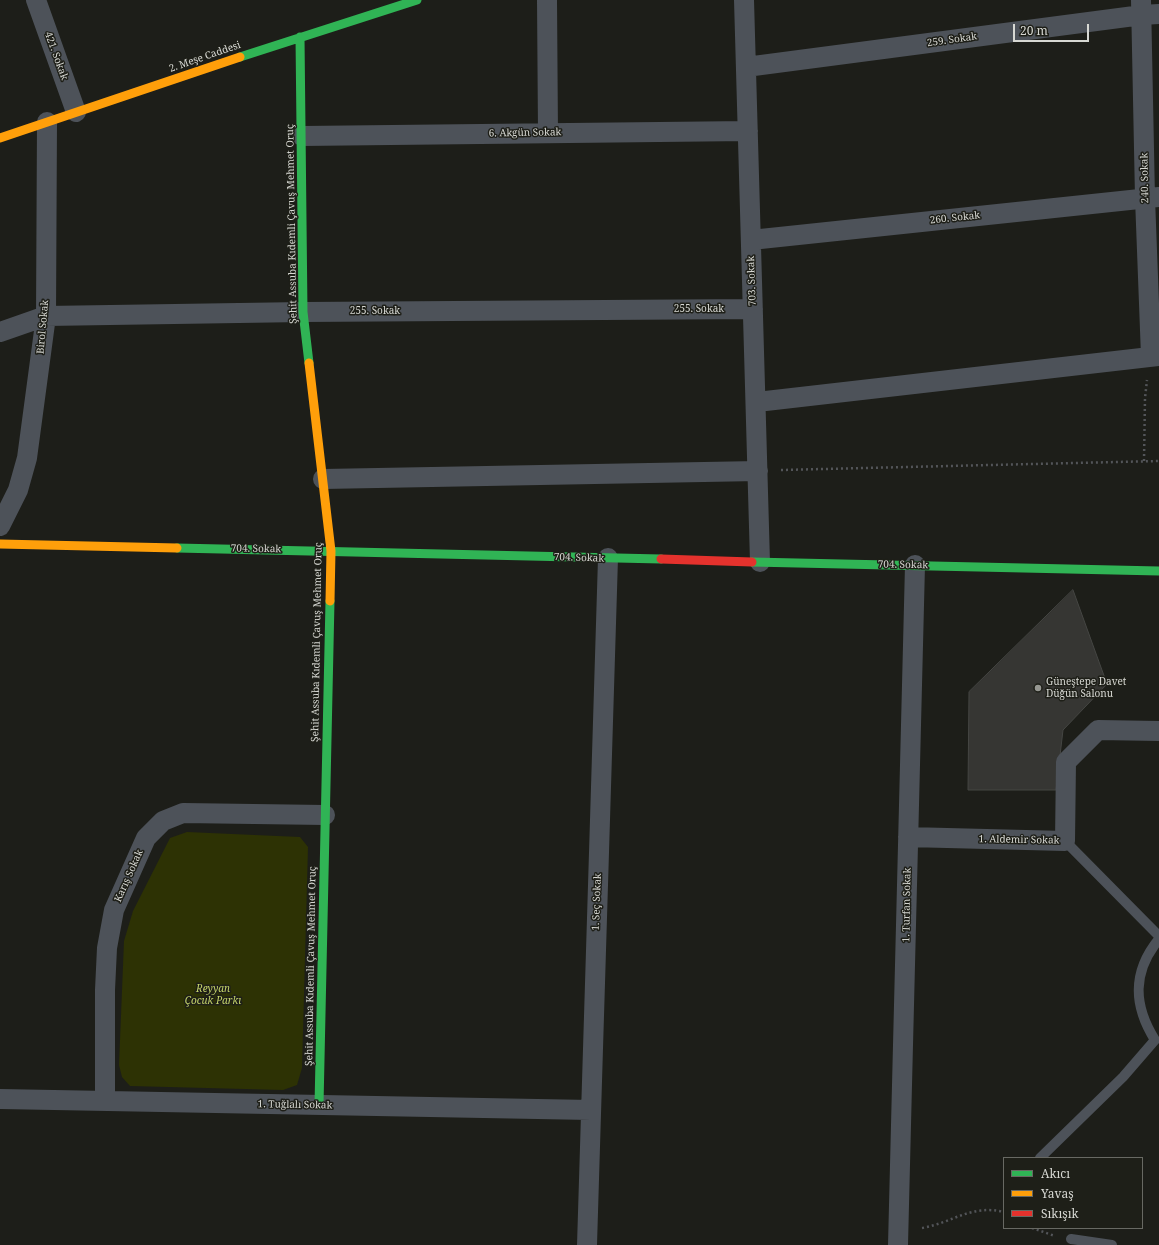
<!DOCTYPE html>
<html>
<head>
<meta charset="utf-8">
<style>
  body { margin:0 }
  #map { position:relative; width:1159px; height:1245px; overflow:hidden; background:#1d1e19; font-family:"Noto Serif",serif }
  canvas { display:block }
  .legend { position:absolute; left:1003px; top:1157px; width:140px; height:72px; box-sizing:border-box; background:#1e1f18; border:1px solid #686963; margin:0; padding:5px 7px; list-style:none; font-size:12px; color:#d7d8d3 }
  .legend li { display:flex; align-items:center; gap:8px; height:20px }
  .legend b { width:20px; border:1px solid #686963 }
  .scale { position:absolute; left:1013px; top:24px; width:76px; height:18px; box-sizing:border-box; border:2px solid #d7d8d3; border-top:0; padding-left:5px; font-size:12px; line-height:14px; white-space:nowrap; color:#d7d8d3; -webkit-text-stroke:3px #1e1f18; paint-order:stroke }
</style>
</head>
<body>
<div id="map">
<canvas width="1159" height="1245"></canvas>
<ul class="legend">
<li><b style="height:5px;background:#30b455"></b>Akıcı</li>
<li><b style="height:5px;background:#ff9f0a"></b>Yavaş</li>
<li><b style="height:5px;background:#e5322d"></b>Sıkışık</li>
</ul>
<div class="scale">20 m</div>
</div>
<script>
const g = document.querySelector('canvas').getContext('2d');
g.lineJoin = 'round';
function paint(path, color) {
  g.fillStyle = color;
  g.fill(path, 'evenodd');
}
function strokePath(path, color, width, dash) {
  g.strokeStyle = color;
  g.lineWidth = width;
  g.lineCap = dash ? 'butt' : 'round';
  g.setLineDash(dash || []);
  g.stroke(path);
}
function write(font, color, halo, rows, align = 'center') {
  g.font = font + ' "Noto Serif",serif';
  g.lineWidth = 3;
  g.setLineDash([]);
  g.textBaseline = 'middle';
  g.strokeStyle = halo;
  g.fillStyle = color;
  for (const [text, x, y, turn = 0] of rows) {
    g.save();
    g.translate(x, y);
    g.rotate((+turn || 0) * Math.PI / 180);
    g.textAlign = isNaN(turn) ? turn : align;
    if (halo) g.strokeText(text, 0, 0);
    g.fillText(text, 0, 0);
    g.restore();
  }
}
paint(new Path2D(`
  M 187,832 L 300,837 L 308,847 L 302,1068 L 297,1085 L 283,1090 L 130,1086 L 122,1077 L 119,1065 L 124,941 L 133,911 L 170,838 Z`), '#2d3204');
const building = new Path2D(`
  M 1073,590 L 1107,684 L 1063,730 L 1056,790 L 968,790 L 969,692 Z`);
paint(building, '#363633');
strokePath(building, '#454643', 1);
strokePath(new Path2D(`
  M 1144,461 L 1145,398 L 1147,380
  M 781,470 L 1159,461
  M 922,1228 C 952,1223 971,1204 1004,1212
  M 1032,1228 L 1055,1236`), '#535559', 2.5, [2, 3]);
strokePath(new Path2D(`
  M 1065,841 L 1159,936
  M 1040,1158 L 1123,1077 L 1155,1040 C 1133,1005 1132,972 1159,939
  M 1071,1239 L 1112,1245`), '#4d5259', 10);
strokePath(new Path2D(`
  M 36,0 L 76,112
  M 547,0 L 548,133
  M 744,0 L 760,562
  M 1141,0 L 1145,198 L 1151,356
  M 746,67 L 1142,15 L 1159,14
  M 302,136 L 748,131
  M 751,240 L 1159,197
  M 0,332 L 46,316 L 303,312 L 753,309
  M 757,402 L 1159,356
  M 323,479 L 758,471
  M 0,526 L 18,490 L 27,458 L 46,316 L 47,122
  M 908,837 L 1065,841 L 1066,762 L 1098,730 L 1159,731
  M 0,1099 L 591,1110
  M 105,1101 L 105,990 L 107,948 L 114,910 L 146,838 L 163,821 L 183,813 L 325,815
  M 587,1245 L 608,558
  M 898,1245 L 915,565`), '#4d5259', 20);
strokePath(new Path2D(`
  M 300,37 L 303,312 L 309,363
  M 240,57 L 417,0
  M 177,548 L 661,559
  M 752,562 L 1159,571
  M 319,1105 L 330,601`), '#30b455', 9);
strokePath(new Path2D(`
  M 0,138 L 240,57
  M 309,363 L 331,551 L 330,601
  M 0,544 L 177,548`), '#ff9f0a', 9);
strokePath(new Path2D(`
  M 661,559 L 752,562`), '#e5322d', 9);
for (const [x, y, r, color] of [
  [1038,688,4,"#969792"]
]) {
  const dot = new Path2D();
  dot.arc(x, y, r, 0, 2 * Math.PI);
  g.fillStyle = color;
  g.fill(dot);
  strokePath(dot, '#1e1f18', 1.5);
}
write('10px', '#d7d8d3', '#1e1f18', [
  ["259. Sokak",952,40,-8],
  ["421. Sokak",56,56,70],
  ["2. Meşe Caddesi",205,57,-19],
  ["6. Akgün Sokak",525,133,-1],
  ["240. Sokak",1145,178,-91],
  ["260. Sokak",955,218,-6],
  ["Şehit Assuba Kıdemli Çavuş Mehmet Oruç",292,224,-91],
  ["703. Sokak",752,281,-92],
  ["255. Sokak",699,309],
  ["255. Sokak",375,311],
  ["Birol Sokak",43,327,-85],
  ["704. Sokak",256,549,1],
  ["704. Sokak",579,558,2],
  ["704. Sokak",903,565,1],
  ["Şehit Assuba Kıdemli Çavuş Mehmet Oruç",317,642,-89],
  ["1. Aldemir Sokak",1019,840,1],
  ["Karış Sokak",129,876,-66],
  ["1. Seç Sokak",597,902,-88],
  ["1. Turfan Sokak",907,905,-89],
  ["Şehit Assuba Kıdemli Çavuş Mehmet Oruç",311,966,-89],
  ["1. Tuğlalı Sokak",295,1105,1]
]);
write('10px', '#d7d8d3', '#1e1f18', [
  ["Güneştepe Davet",1046,682],
  ["Düğün Salonu",1046,694]
], 'left');
write('italic 10px', '#c4d369', '#1e1f18', [
  ["Reyyan",213,989],
  ["Çocuk Parkı",213,1001]
]);
</script>
</body>
</html>
